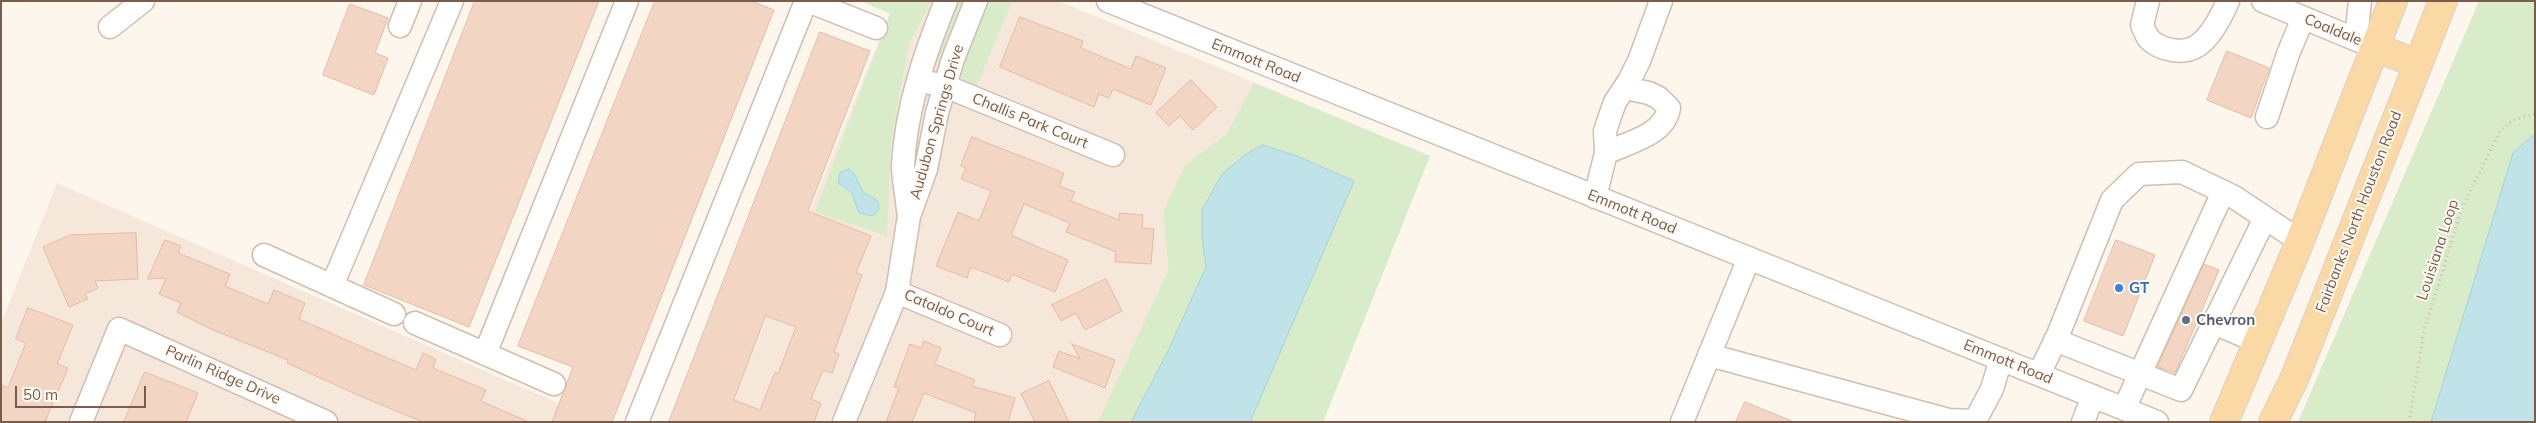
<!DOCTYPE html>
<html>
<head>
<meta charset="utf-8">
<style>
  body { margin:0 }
  #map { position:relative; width:2536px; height:423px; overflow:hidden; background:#fdf6ec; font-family:Mulish,sans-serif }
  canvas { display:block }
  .frame { position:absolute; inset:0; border:2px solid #7a5c4d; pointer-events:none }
  .scale { position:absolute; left:15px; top:386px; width:131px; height:22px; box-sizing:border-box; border:2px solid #7a5c4d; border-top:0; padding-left:6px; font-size:15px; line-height:18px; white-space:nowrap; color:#7a5c4d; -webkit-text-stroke:4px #fffaf3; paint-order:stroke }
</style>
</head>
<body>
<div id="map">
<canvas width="2536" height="423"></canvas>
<div class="frame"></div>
<div class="scale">50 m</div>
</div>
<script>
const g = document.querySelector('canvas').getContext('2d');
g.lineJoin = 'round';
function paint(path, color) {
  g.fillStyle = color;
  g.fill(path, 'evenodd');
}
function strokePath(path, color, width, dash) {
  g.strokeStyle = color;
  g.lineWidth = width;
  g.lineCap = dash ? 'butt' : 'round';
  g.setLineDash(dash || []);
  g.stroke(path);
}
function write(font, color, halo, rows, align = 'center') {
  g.font = font + ' Mulish,sans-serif';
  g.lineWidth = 4;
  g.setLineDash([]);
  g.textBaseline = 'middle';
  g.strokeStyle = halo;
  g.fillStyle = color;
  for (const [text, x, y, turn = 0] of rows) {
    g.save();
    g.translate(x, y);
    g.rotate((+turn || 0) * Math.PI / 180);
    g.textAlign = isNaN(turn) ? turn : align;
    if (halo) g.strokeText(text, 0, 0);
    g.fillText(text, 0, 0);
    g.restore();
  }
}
paint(new Path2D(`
  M 895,1 L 1059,1 L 1430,156 L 1323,422 L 725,422 Z
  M 57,183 L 601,422 L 1,422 L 1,324 Z`), '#f5e8da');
paint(new Path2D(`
  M 861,1 L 931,1 L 909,45 L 891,142 L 887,236 L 815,212 L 890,14 Z
  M 955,1 L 966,1 L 941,63 L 932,57 Z
  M 984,1 L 1012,1 L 976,88 L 965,85 L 957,68 Z
  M 2479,1 L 2535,1 L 2535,422 L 2298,422 Z
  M 1254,83 L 1430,156 L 1323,422 L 1095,422 L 1100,418 L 1169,269 L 1163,213 L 1185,165 L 1226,135 Z`), '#d8ecc9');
const water = new Path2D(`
  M 2533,136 L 2535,136 L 2535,422 L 2431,422 L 2513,153 Z
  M 1263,145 L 1297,156 L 1354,181 L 1250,422 L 1131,422 L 1169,349 L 1206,267 L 1202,237 L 1202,210 L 1222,174 L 1246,154 Z
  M 849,169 L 854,173 L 863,192 C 871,198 879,197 879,209 L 873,216 L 859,213 L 852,193 L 838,183 L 840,173 Z`);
paint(water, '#bfe3e8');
strokePath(water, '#a5d3da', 1);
const building = new Path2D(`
  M 475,1 L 599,1 L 469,327 L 364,285 Z
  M 655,1 L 751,1 L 774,10 L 612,422 L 552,422 L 573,367 L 518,346 Z
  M 350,4 L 388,18 L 375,53 L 388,58 L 374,95 L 323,75 Z
  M 1020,17 L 1083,41 L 1081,48 L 1131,69 L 1136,56 L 1166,68 L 1151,105 L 1113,89 L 1109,98 L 1099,94 L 1094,107 L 1000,67 Z
  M 820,32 L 870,51 L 808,211 L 871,236 L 856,273 L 862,275 L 834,352 L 839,354 L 832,373 L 823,370 L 811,399 L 821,403 L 814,422 L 669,422 ZM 766,316 L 796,327 L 778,374 L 775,372 L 760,410 L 734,400 Z
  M 2227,51 L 2269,68 L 2251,118 L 2207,100 Z
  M 1191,80 L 1217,107 L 1193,130 L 1180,116 L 1169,126 L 1156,113 Z
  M 972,137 L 1064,173 L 1059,186 L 1075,192 L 1071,201 L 1119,220 L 1119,213 L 1143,215 L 1142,228 L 1154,229 L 1151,264 L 1115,262 L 1116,252 L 1066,232 L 1070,223 L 1024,204 L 1011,235 L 1068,260 L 1055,292 L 1012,274 L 1009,282 L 971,267 L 967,278 L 936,266 L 958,212 L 979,221 L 991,191 L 961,179 L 966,168 L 961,166 Z
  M 136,233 L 138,279 L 95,281 L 98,288 L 85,294 L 88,299 L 69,307 L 43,247 L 70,235 Z
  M 165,240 L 181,246 L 178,253 L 230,274 L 225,286 L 268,304 L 274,290 L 305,303 L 299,319 L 378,354 L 416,370 L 423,353 L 436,359 L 433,368 L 486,390 L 481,401 L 529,422 L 423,422 L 360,396 L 287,363 L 288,360 L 213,330 L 177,312 L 181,303 L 159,294 L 166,278 L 148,279 Z
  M 2116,240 L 2155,255 L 2123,336 L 2084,321 Z
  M 2204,264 L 2219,270 L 2175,373 L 2158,367 Z
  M 1106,279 L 1122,311 L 1085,330 L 1076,313 L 1061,321 L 1052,305 Z
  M 28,308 L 73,325 L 57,364 L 68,368 L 45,422 L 1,422 L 1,385 L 8,388 L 26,343 L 16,339 Z
  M 924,341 L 941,348 L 935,364 L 975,380 L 972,386 L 1015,398 L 1008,422 L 974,422 L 976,413 L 924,393 L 912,422 L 886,422 L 899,388 L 894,387 L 910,344 L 921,348 Z
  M 1072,344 L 1115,360 L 1105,388 L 1053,367 L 1059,351 L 1080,359 Z
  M 145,372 L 198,393 L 186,422 L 124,422 Z
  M 1049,381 L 1069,422 L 1035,422 L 1021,394 Z
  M 1745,402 L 1792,421 L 1792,422 L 1736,422 Z`);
paint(building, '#f3d5c3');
strokePath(building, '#e6bba3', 1);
const minor = new Path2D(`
  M 808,1 L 876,28
  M 1108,1 L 2157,422
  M 2148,1 L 2142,25 C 2144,29 2146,35 2149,39 C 2160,50 2183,55 2197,46 C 2211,37 2221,17 2228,1
  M 2263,1 L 2374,47
  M 400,26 L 410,1
  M 110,27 L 143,1
  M 2356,39 L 2360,1
  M 931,83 L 945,86 L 1113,155
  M 2267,117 L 2288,54 L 2303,18
  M 1606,153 C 1628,142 1664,136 1669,108 L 1659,98 L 1649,93 L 1625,88
  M 1595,197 L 1606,153 L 1605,131 L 1609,119 L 1615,102 L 1629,81 L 1639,61 L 1661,1
  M 908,211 C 907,196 903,180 903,165 C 906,108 925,53 946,1
  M 264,255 L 394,314
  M 332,286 L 452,1
  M 897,292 L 1000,335
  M 415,323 L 554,384
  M 2214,323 L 2258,342
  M 2055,340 L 2181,390 L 2265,218
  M 485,354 L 627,1
  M 1709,355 L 1949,420 L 1975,421 L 1992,389 L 2001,359
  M 2039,374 L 2058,335 L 2112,200 L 2139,174 L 2182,172 L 2234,197 L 2300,241
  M 2124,409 L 2223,192
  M 81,422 L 119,329 L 326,422
  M 637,422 L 806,1
  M 844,422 L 897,292 L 909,216 L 926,169 L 937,113 L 953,59 L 976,1
  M 1682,422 L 1749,258
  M 2083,422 L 2093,396`);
const major = new Path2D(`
  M 2374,47 L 2418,64
  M 2224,422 L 2296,251 L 2393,1
  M 2273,422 L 2295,377 L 2443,1`);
strokePath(minor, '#d1beb0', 25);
strokePath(major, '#dad1cd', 30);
strokePath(new Path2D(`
  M 2409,422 L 2424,331 L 2462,208 L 2500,131 L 2513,120 L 2535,114`), '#d9b8a5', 3, [1, 4]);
strokePath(minor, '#fff', 22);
strokePath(major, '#fbd9a5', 28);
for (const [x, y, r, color] of [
  [2119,288,5,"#3f7fe0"],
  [2186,320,5,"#5c6f8a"]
]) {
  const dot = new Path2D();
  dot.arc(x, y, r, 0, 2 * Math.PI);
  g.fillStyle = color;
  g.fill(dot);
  strokePath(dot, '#fffaf3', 2);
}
write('15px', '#7a5c4d', '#fffaf3', [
  ["Coaldale",2333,30,22],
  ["Emmott Road",1256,61,22],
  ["Challis Park Court",1030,121,22],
  ["Audubon Springs Drive",937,122,-74],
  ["Emmott Road",1632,212,22],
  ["Fairbanks North Houston Road",2359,212,-69],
  ["Louisiana Loop",2438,250,-72],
  ["Cataldo Court",949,313,23],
  ["Emmott Road",2008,362,22],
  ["Parlin Ridge Drive",223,375,24]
]);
write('bold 15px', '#366cbe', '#fffaf3', [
  ["GT",2129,288]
], 'left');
write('bold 15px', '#4e5e75', '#fffaf3', [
  ["Chevron",2196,320]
], 'left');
</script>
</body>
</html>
